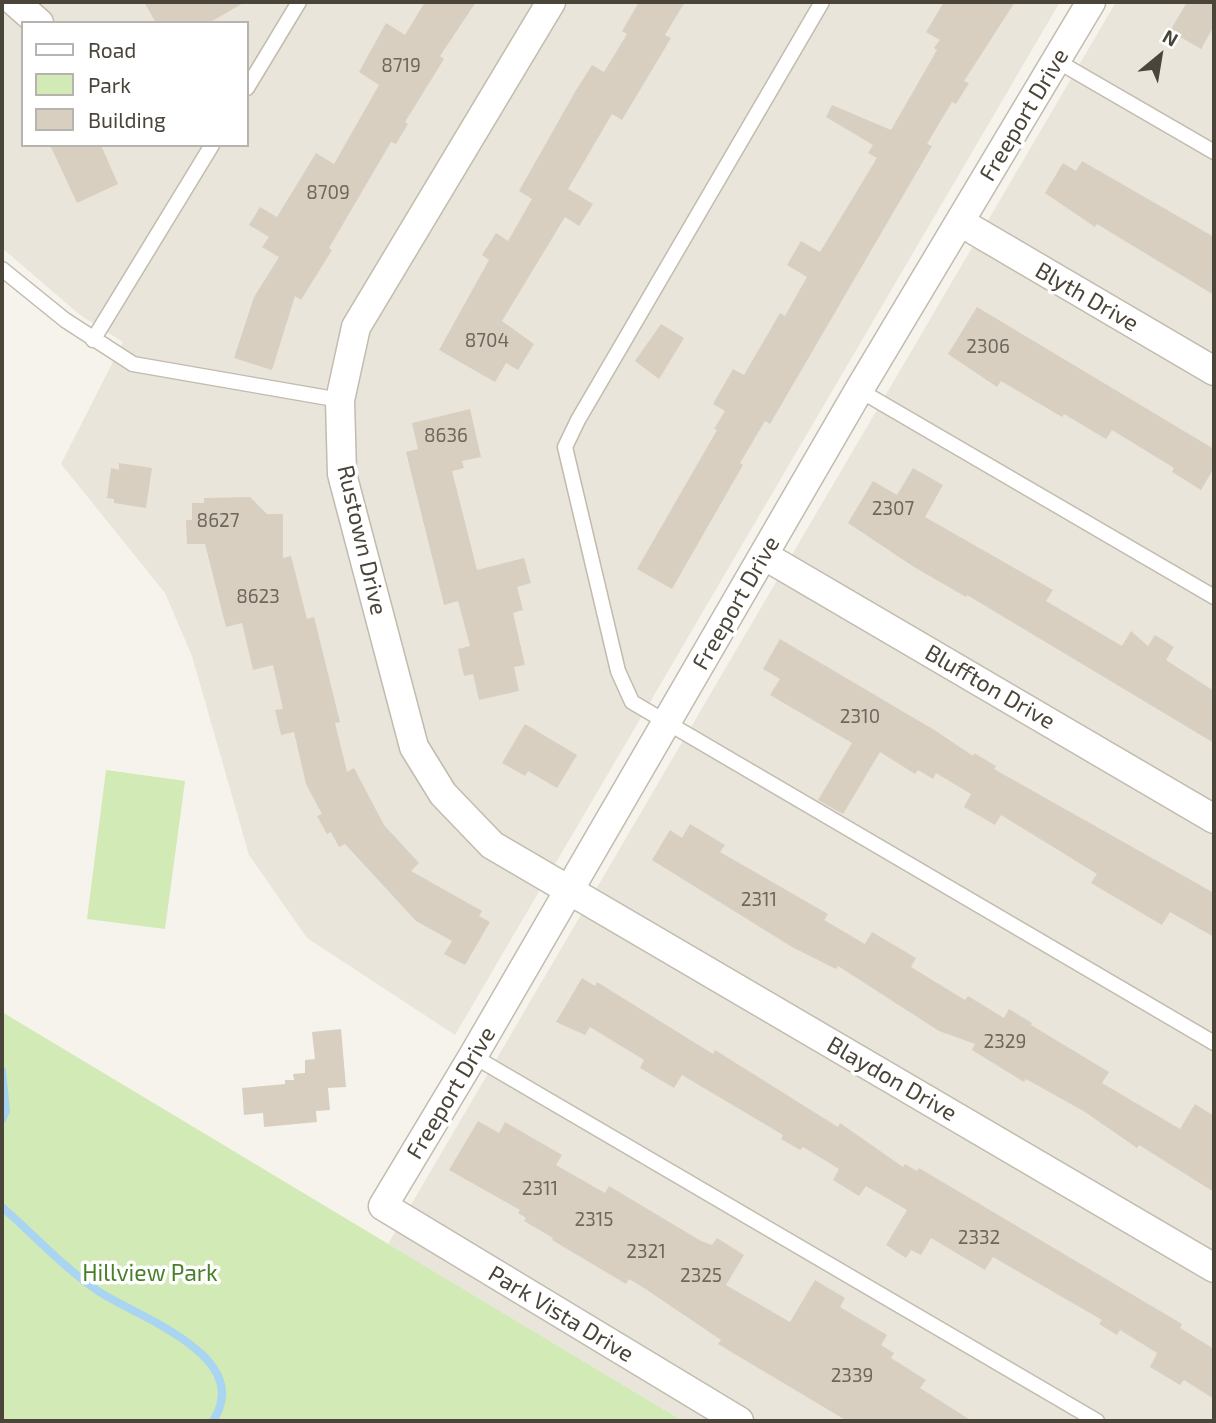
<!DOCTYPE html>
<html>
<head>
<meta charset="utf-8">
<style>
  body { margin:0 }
  #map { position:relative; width:1216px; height:1423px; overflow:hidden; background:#f6f3ec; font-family:"Exo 2",sans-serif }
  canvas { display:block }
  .frame { position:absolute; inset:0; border:4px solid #4b4439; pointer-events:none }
  .legend { position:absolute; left:21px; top:21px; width:228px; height:126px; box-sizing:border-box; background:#fff; border:2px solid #b7b4b0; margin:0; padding:9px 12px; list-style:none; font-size:21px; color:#4b4439 }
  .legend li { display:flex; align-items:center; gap:14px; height:35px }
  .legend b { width:35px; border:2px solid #b7b4b0 }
  .north { position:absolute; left:1125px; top:21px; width:70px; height:70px; -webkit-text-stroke:5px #fff; paint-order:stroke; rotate:30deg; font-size:19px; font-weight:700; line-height:28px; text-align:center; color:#4b4439 }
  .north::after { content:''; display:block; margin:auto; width:24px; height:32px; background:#4b4439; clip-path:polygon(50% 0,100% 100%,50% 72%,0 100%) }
</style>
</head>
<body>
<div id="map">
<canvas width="1216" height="1423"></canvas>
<div class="frame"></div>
<ul class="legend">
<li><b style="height:9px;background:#fff"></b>Road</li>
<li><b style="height:19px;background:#d2eab5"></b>Park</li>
<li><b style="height:19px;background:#d8cfc1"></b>Building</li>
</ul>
<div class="north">N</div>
</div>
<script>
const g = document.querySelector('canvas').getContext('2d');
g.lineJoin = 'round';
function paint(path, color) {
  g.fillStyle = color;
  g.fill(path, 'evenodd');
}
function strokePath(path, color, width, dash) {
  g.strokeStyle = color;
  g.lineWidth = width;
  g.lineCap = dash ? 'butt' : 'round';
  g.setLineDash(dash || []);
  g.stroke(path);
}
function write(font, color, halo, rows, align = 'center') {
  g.font = font + ' "Exo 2",sans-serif';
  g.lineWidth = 7;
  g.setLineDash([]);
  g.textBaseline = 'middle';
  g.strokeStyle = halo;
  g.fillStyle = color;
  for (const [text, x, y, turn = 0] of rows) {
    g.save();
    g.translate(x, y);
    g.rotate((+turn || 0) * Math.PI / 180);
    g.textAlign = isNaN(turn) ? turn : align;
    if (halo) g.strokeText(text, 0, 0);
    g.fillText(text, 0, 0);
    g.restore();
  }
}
paint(new Path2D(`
  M 2,2 L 1060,2 L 455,1035 L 307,938 L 249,855 L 192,656 L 165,593 L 61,464 L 123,342 L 80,315 L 2,248 ZM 23,23 L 247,23 L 247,145 L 23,145 Z
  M 1116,2 L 1214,2 L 1214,1421 L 683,1421 L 388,1244 Z`), '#eae5da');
paint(new Path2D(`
  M 106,770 L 185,781 L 165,929 L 87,919 Z
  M 2,1012 L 683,1421 L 2,1421 Z`), '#d2eab5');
strokePath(new Path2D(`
  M 2,1071 L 6,1111 L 2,1120
  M 2,1207 C 33,1234 64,1268 98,1291 C 139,1318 255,1356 213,1421`), '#a9d4f2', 8);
paint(new Path2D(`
  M 144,2 L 245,2 L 209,23 L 156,23 Z
  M 425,2 L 476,2 L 440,56 L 444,59 L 405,122 L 408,124 L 396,144 L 391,142 L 329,248 L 332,250 L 301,300 L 295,296 L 272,370 L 234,358 L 254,297 L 279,257 L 262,247 L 269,237 L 249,225 L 260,207 L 277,217 L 316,153 L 334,164 L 379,85 L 359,72 L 386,23 L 405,35 Z
  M 639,2 L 685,2 L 665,35 L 671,38 L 622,120 L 612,114 L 568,189 L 593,204 L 579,226 L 565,217 L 502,321 L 534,344 L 518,370 L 506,363 L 495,382 L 439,350 L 489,260 L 482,255 L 496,233 L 508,241 L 532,199 L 519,191 L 575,92 L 592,65 L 604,72 L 627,34 L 622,31 Z
  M 944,2 L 1015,2 L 964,81 L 969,83 L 956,104 L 952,102 L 927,144 L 932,146 L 770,424 L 765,421 L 740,463 L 743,465 L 672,589 L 637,569 L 717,430 L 714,429 L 725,411 L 713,404 L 733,369 L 744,375 L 780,313 L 785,316 L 807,277 L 787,265 L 801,241 L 820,252 L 877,158 L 868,153 L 873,145 L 826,117 L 832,105 L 891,130 L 937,50 L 934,48 L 940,40 L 926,32 Z
  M 1187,2 L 1214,2 L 1214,26 L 1201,49 L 1170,31 Z
  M 50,145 L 101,145 L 118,184 L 77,203 Z
  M 1082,161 L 1214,237 L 1214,295 L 1097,224 L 1095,227 L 1045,193 L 1063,163 L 1076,171 Z
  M 977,307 L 1214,449 L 1214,468 L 1201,490 L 1172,472 L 1174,468 L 1112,430 L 1106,439 L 1064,414 L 1062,417 L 1001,381 L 997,387 L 948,354 Z
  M 661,324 L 684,338 L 659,379 L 635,361 Z
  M 470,409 L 481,457 L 462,461 L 464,468 L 452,471 L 477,570 L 524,558 L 531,583 L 517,587 L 523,610 L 513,613 L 525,665 L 514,667 L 519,691 L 479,700 L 473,674 L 464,676 L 458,649 L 470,646 L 458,601 L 444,605 L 406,452 L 418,449 L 412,423 Z
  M 119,463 L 152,468 L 146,508 L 114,503 L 114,499 L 107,498 L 111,468 L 119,470 Z
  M 913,468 L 943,485 L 925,517 L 1053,590 L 1046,601 L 1122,646 L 1131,631 L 1148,646 L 1155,635 L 1174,647 L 1166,660 L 1214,691 L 1214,743 L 967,595 L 966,597 L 914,567 L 848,523 L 873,481 L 897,495 Z
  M 250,497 L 267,514 L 283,514 L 283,558 L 291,556 L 307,619 L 314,617 L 340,722 L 335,723 L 347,772 L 354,768 L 384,825 L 419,863 L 411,871 L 482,911 L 479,916 L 490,922 L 465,965 L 444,954 L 452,941 L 416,921 L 345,844 L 339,847 L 331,832 L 327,834 L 317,816 L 322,814 L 306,784 L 294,732 L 281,735 L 275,710 L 283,709 L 273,665 L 253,670 L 242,623 L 226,627 L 205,544 L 187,544 L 186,520 L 192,520 L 192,503 L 204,503 L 204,498 Z
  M 780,639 L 936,731 L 973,756 L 974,753 L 996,766 L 994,769 L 1214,893 L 1214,937 L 1170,912 L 1162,925 L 1091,883 L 1097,874 L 1001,815 L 995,825 L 964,807 L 971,794 L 936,773 L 933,779 L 918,770 L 915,774 L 880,752 L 843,814 L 818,800 L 852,743 L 770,695 L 780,679 L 763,669 Z
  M 525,724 L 577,755 L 557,788 L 528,771 L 525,776 L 502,763 Z
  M 690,824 L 725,845 L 720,852 L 828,914 L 824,920 L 865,944 L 872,932 L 916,958 L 911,967 L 965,1000 L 968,996 L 1004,1018 L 1009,1009 L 1032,1023 L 1031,1025 L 1109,1072 L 1102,1083 L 1180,1129 L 1195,1104 L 1214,1116 L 1214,1192 L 1139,1145 L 1137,1148 L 1085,1112 L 1026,1079 L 1024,1082 L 972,1050 L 975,1044 L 939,1031 L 838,966 L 836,969 L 792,947 L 652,860 L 670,830 L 682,838 Z
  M 582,978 L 595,986 L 597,982 L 713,1054 L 715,1050 L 838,1127 L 840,1123 L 903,1167 L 905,1164 L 917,1171 L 919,1168 L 1182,1324 L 1180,1328 L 1214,1349 L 1214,1399 L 1184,1380 L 1180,1385 L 1150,1367 L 1157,1353 L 1120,1330 L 1117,1335 L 1099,1324 L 1102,1320 L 993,1257 L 985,1270 L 931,1238 L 921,1255 L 911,1250 L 906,1258 L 886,1245 L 907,1210 L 866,1186 L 859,1196 L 833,1180 L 839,1169 L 803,1147 L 800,1150 L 781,1139 L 783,1135 L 682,1075 L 674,1088 L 640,1068 L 644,1060 L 590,1027 L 585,1035 L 556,1022 Z
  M 341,1029 L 346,1087 L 328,1088 L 330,1110 L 316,1111 L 317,1122 L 264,1127 L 263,1113 L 244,1115 L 242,1088 L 285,1084 L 285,1080 L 294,1080 L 293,1074 L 305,1073 L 305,1060 L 315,1059 L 312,1032 Z
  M 478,1121 L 499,1133 L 505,1122 L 562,1155 L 556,1165 L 605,1193 L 609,1186 L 701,1241 L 712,1245 L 717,1238 L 744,1255 L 726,1285 L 790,1322 L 815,1280 L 845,1298 L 840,1307 L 887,1335 L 881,1345 L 894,1353 L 891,1358 L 926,1380 L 920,1388 L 972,1421 L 847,1421 L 718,1344 L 721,1340 L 647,1290 L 629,1279 L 626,1284 L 552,1240 L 553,1238 L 524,1221 L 526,1218 L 518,1213 L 520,1210 L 449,1170 Z`), '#d8cfc1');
const service = new Path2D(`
  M 822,2 L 578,420 L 565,447 L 618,671 L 632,702 L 1214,1043
  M 1057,61 L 1214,152
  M 247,88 L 299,2
  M 2,269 L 65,320 L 133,364 L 340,400
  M 93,340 L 212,145
  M 859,390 L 1214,597
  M 473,1056 L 1097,1421`);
const minor = new Path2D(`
  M 15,2 L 39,23
  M 551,2 L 356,327 L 340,400 L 342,474 L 414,747 L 443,794 L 492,845 L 1214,1268
  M 960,222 L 1214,371
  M 765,556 L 1214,819
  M 739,1421 L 383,1206 L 473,1056 L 859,390 L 1091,2`);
strokePath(service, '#c2bbae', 17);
strokePath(minor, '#c2bbae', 31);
strokePath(service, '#fff', 14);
strokePath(minor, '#fff', 28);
write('19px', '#6e675b', null, [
  ["8719",401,66],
  ["8709",328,193],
  ["8704",487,341],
  ["2306",988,347],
  ["8636",446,436],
  ["2307",893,509],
  ["8627",218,521],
  ["8623",258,597],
  ["2310",860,717],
  ["2311",759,900],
  ["2329",1005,1042],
  ["2311",540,1189],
  ["2315",594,1220],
  ["2332",979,1238],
  ["2321",646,1252],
  ["2325",701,1276],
  ["2339",852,1376]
]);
write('23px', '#4b4439', '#fff', [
  ["Freeport Drive",1024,115,-59],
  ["Blyth Drive",1087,297,30],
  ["Rustown Drive",362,540,77],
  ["Freeport Drive",736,603,-60],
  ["Bluffton Drive",990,687,30],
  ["Blaydon Drive",892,1079,30],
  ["Freeport Drive",451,1093,-59],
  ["Park Vista Drive",561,1314,31]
]);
write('23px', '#4a7f2a', '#fff', [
  ["Hillview Park",150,1273]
]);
</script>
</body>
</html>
